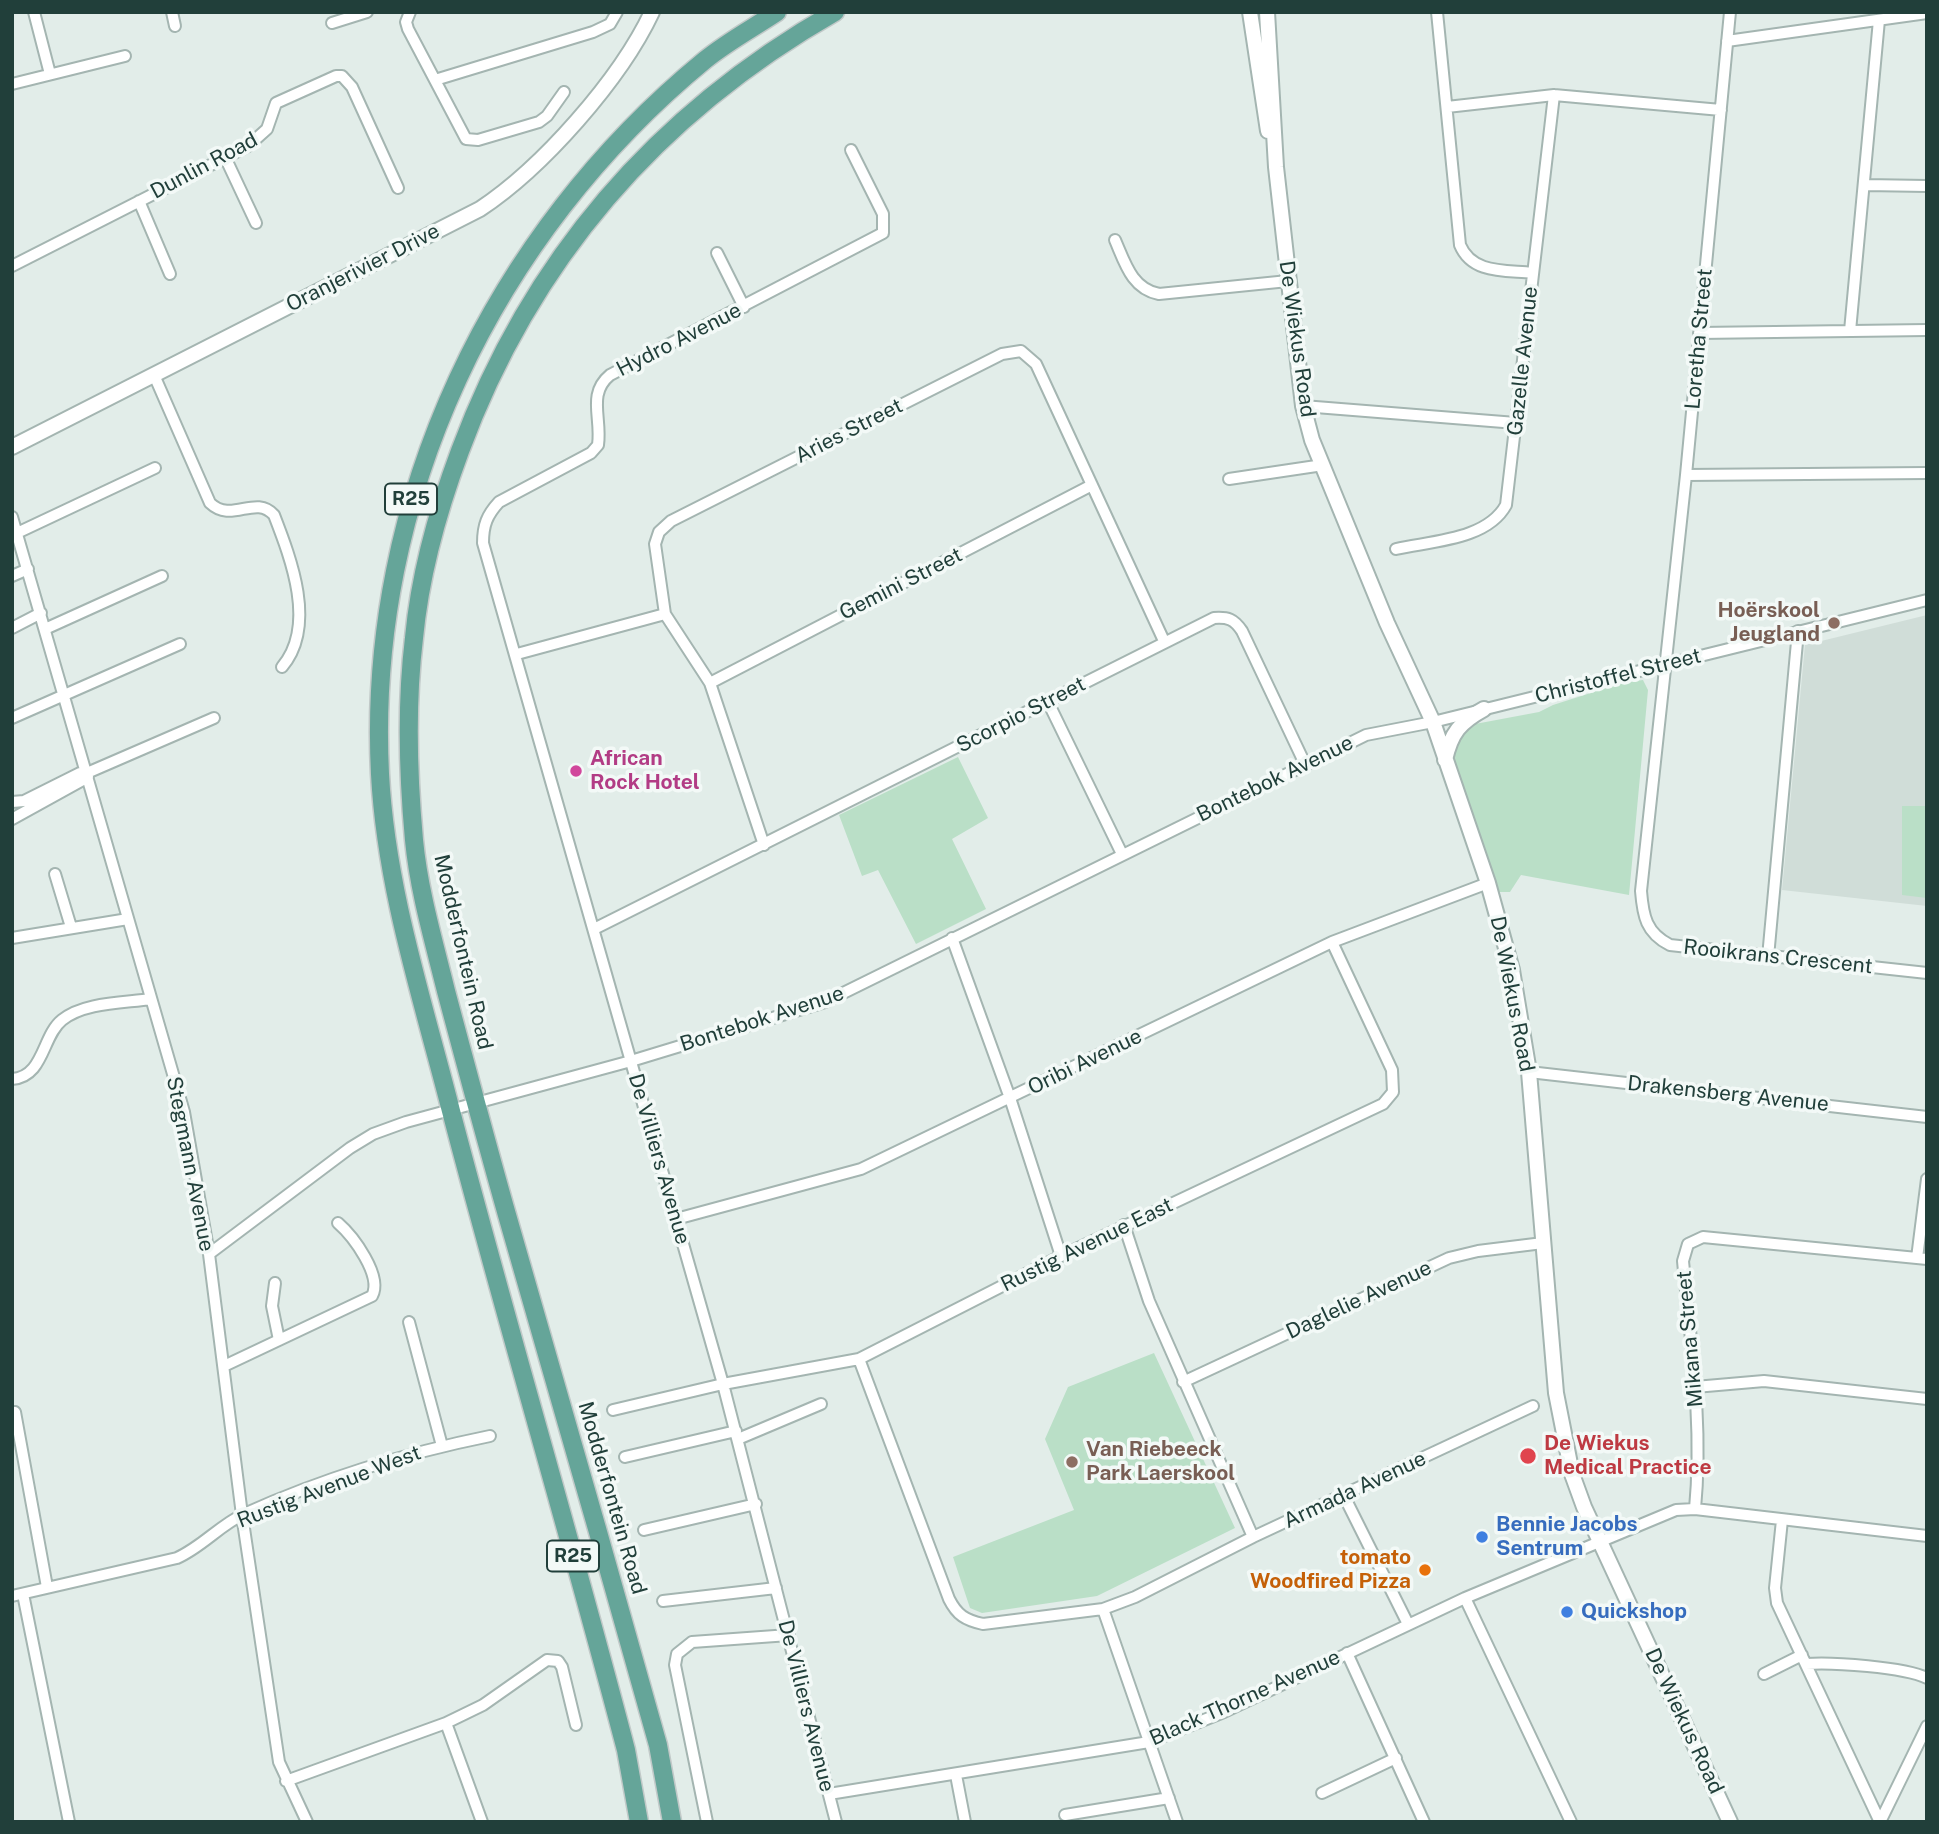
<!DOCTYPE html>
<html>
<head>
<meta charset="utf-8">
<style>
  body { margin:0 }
  #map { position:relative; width:1939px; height:1834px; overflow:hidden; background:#e2ede9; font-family:"Public Sans",sans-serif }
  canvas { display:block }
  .frame { position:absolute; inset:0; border:14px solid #213f3a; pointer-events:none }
</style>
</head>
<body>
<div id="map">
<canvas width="1939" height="1834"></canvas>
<div class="frame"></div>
</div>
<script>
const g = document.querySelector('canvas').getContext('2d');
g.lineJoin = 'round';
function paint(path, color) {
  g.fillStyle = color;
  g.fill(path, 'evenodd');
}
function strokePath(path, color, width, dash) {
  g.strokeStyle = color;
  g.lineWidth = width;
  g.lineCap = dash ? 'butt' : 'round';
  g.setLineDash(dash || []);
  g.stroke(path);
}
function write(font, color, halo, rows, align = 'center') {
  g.font = font + ' "Public Sans",sans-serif';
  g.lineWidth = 7;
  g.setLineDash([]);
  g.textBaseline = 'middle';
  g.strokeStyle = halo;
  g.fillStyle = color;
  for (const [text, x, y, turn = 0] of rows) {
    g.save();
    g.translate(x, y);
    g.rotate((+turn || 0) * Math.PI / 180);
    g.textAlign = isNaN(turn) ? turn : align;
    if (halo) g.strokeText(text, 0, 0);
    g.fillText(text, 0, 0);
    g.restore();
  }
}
paint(new Path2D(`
  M 1927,615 L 1927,906 L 1782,890 L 1805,645 Z`), '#d0ddd8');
paint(new Path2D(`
  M 1643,680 L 1648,690 L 1629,895 L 1521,875 L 1510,892 L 1499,892 L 1450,761 L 1462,730 L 1475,724 L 1539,712 L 1553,705 L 1622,683 Z
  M 958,757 L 988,818 L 952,839 L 986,909 L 916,944 L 878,870 L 862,876 L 839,815 Z
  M 1902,806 L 1927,806 L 1927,898 L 1902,895 Z
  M 1154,1353 L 1235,1528 L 1097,1596 L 982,1613 L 970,1608 L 953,1557 L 1074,1510 L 1045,1439 L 1068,1387 Z`), '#badfc7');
const minor = new Path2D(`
  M 34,12 L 50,74
  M 172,12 L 175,26
  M 410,12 L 406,22 L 408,29 L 466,139 L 478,140 L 539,122 L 547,116 L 564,92
  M 1437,12 L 1460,245 C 1472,274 1505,270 1532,273
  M 1730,12 L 1686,475 L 1641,891 C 1643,916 1646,933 1670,945 L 1927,973
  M 332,23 L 367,12
  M 1727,41 L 1927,13
  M 435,80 L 593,32 L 610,24 L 617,12
  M 12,84 L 125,56
  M 1447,107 L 1554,95 L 1721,110
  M 225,157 L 256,223
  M 1865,185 L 1927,186
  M 139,201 L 170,274
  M 1115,240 C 1125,263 1132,289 1159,294 L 1288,281
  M 717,253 L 744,307
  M 12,266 L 248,146 L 267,129 L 276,103 L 336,76 L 342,76 L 352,87 L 398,188
  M 1850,331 L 1879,20
  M 1699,333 L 1927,330
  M 154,375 L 210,503 C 232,524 255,494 274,515 C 291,559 317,626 282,667
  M 1303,406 L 1516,423
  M 1686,475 L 1927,473
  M 1229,479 L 1323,465
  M 12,517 L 184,1112 L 209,1254 L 242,1515 L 279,1762 L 307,1822
  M 17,533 L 155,468
  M 1396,549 C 1431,541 1487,540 1506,505 L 1554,95
  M 12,576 L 28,569
  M 12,628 L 41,613
  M 45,629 L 162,576
  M 517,654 L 665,614
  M 710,683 L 1092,485
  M 1048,702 L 1122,854
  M 12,718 L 180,644
  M 87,773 L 214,718
  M 12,802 L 24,801 L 80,773
  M 12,819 L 88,777
  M 764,845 L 710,683 L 665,614 L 655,544 L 659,532 L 671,521 L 1002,354 L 1021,351 L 1036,364 L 1164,641
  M 55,874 L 71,927
  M 594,929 L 1214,618 C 1228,617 1234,619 1242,631 L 1305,764
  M 12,938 L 128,919
  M 952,938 L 1010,1098 L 1061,1256
  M 1768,957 L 1798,631
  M 1529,1072 L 1927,1117
  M 12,1079 C 44,1077 42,1036 62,1020 C 84,1002 124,1003 151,999
  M 676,1219 L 861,1169 L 1332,942 L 1488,883
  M 1124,1225 L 1149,1301 L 1253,1537
  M 209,1254 L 350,1148 L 373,1134 L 406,1122 L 631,1061 L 825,1002 L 1366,735 L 1433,722 L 1927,600
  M 1917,1258 L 1927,1179
  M 275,1283 L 272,1306 L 279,1340
  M 409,1322 L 442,1446
  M 859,1359 L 949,1599 C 957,1615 965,1620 983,1624 L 1103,1609 L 1135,1597 L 1253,1537 L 1533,1406
  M 224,1366 L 372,1296 C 383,1276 353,1236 338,1223
  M 1183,1382 L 1449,1258 L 1478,1251 L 1543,1243
  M 1695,1387 L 1764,1381 L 1927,1399
  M 613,1410 L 723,1384 L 859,1359 L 1061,1256 L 1383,1104 L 1393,1092 L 1392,1070 L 1332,942
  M 15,1412 L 47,1587
  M 738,1439 L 821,1404
  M 625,1457 L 736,1431
  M 1344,1496 L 1408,1624
  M 1695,1509 C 1703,1426 1691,1344 1683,1261 L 1688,1244 L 1703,1237 L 1927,1259
  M 1782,1520 L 1775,1588 L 1777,1603 L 1880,1822
  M 644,1530 L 756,1504
  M 23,1594 L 69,1822
  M 12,1596 L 177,1558 C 202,1547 220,1525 244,1514 C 322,1479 406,1453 490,1436
  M 1465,1598 L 1571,1822
  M 663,1601 L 776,1588
  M 1103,1609 L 1177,1822
  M 1347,1653 L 1424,1822
  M 1806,1664 C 1832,1662 1904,1667 1927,1678
  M 1764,1674 L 1802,1655
  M 446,1723 L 482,1822
  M 956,1775 L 965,1822
  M 286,1781 L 446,1723 L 483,1705 L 547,1660 L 558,1661 L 562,1667 L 576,1725
  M 1322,1793 L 1396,1758
  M 829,1794 L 1149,1742 L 1224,1712 L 1465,1598 L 1676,1510 L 1695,1509 L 1927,1536
  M 1065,1815 L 1169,1798
  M 707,1822 L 675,1665 L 677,1654 L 692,1642 L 789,1635
  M 836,1822 L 723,1384 L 483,543 C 483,525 487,515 499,502 L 591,453 L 598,445 C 602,418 587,394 610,375 L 883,233 L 883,214 L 851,150
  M 1880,1822 L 1927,1726`);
const tertiary = new Path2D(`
  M 1250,12 L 1268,131
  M 1267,12 L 1276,167 L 1303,406 L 1312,440 L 1387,623 L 1433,722 L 1488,883 L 1512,970 L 1529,1072 L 1556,1393 L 1572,1474 L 1584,1507 L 1730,1822
  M 12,447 L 480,209 C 542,168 620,80 652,12
  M 1445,760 C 1451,733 1460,722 1484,709`);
const primary = new Path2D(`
  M 639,1822 L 626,1750 C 570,1536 507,1325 451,1111 C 423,1001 386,889 380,774 C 366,499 493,234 705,60 C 727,42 753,28 777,12
  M 672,1822 L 658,1745 C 608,1568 559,1392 507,1215 C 486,1141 466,1066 446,991 C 434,942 419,892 414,840 C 408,774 406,704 414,638 C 420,574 438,510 460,451 C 531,259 658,113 835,12`);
strokePath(minor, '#a4b5b1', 14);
strokePath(tertiary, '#a4b5b1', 18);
strokePath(primary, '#c1c9c8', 21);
strokePath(minor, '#fff', 10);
strokePath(tertiary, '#fff', 14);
strokePath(primary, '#65a599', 18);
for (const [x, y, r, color] of [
  [1834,623,7,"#8d6e63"],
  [576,771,7,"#d1479c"],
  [1528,1456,9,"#e0444e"],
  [1072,1462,7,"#8d6e63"],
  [1482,1537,7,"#3f7fe0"],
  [1425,1570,7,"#e8710a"],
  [1567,1612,7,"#3f7fe0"]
]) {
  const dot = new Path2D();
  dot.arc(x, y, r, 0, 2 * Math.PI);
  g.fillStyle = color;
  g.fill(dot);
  strokePath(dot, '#f3f9f7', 2.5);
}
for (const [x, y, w] of [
  [411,499,52],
  [573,1556,52]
]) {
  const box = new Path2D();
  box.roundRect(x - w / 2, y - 15.5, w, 31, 5);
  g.fillStyle = '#f3f9f7';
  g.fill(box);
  strokePath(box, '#213f3a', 2);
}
write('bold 19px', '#213f3a', null, [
  ["R25",411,499],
  ["R25",573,1556]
]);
write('21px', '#213f3a', '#f3f9f7', [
  ["Dunlin Road",204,166,-28],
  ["Oranjerivier Drive",363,268,-27],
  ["De Wiekus Road",1297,339,82],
  ["Loretha Street",1699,339,-85],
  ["Hydro Avenue",679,340,-27],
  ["Gazelle Avenue",1523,361,-84],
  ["Aries Street",849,431,-27],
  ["Gemini Street",901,584,-27],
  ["Christoffel Street",1618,676,-14],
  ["Scorpio Street",1021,715,-27],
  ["Bontebok Avenue",1275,779,-26],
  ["Modderfontein Road",463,952,77],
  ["Rooikrans Crescent",1778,957,6],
  ["De Wiekus Road",1512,994,79],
  ["Bontebok Avenue",762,1019,-18],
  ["Oribi Avenue",1085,1062,-26],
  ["Drakensberg Avenue",1728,1094,6],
  ["De Villiers Avenue",659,1159,74],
  ["Stegmann Avenue",190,1164,79],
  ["Rustig Avenue East",1087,1245,-26],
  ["Daglelie Avenue",1359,1300,-25],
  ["Mikana Street",1690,1339,-95],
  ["Rustig Avenue West",329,1487,-21],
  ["Armada Avenue",1355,1490,-25],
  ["Modderfontein Road",612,1498,74],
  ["Black Thorne Avenue",1245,1698,-24],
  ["De Villiers Avenue",806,1706,76],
  ["De Wiekus Road",1684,1721,65]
]);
write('bold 21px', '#785e54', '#f3f9f7', [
  ["Hoërskool",1820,611],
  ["Jeugland",1820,635],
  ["Van Riebeeck",1086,1450,"left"],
  ["Park Laerskool",1086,1474,"left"]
], 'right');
write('bold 21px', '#b23c85', '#f3f9f7', [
  ["African",590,759],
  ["Rock Hotel",590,783]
], 'left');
write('bold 21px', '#be3a42', '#f3f9f7', [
  ["De Wiekus",1544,1444],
  ["Medical Practice",1544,1468]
], 'left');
write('bold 21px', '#366cbe', '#f3f9f7', [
  ["Bennie Jacobs",1496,1525],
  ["Sentrum",1496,1549],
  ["Quickshop",1581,1612]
], 'left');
write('bold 21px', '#c56008', '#f3f9f7', [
  ["tomato",1411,1558],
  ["Woodfired Pizza",1411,1582]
], 'right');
</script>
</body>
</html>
